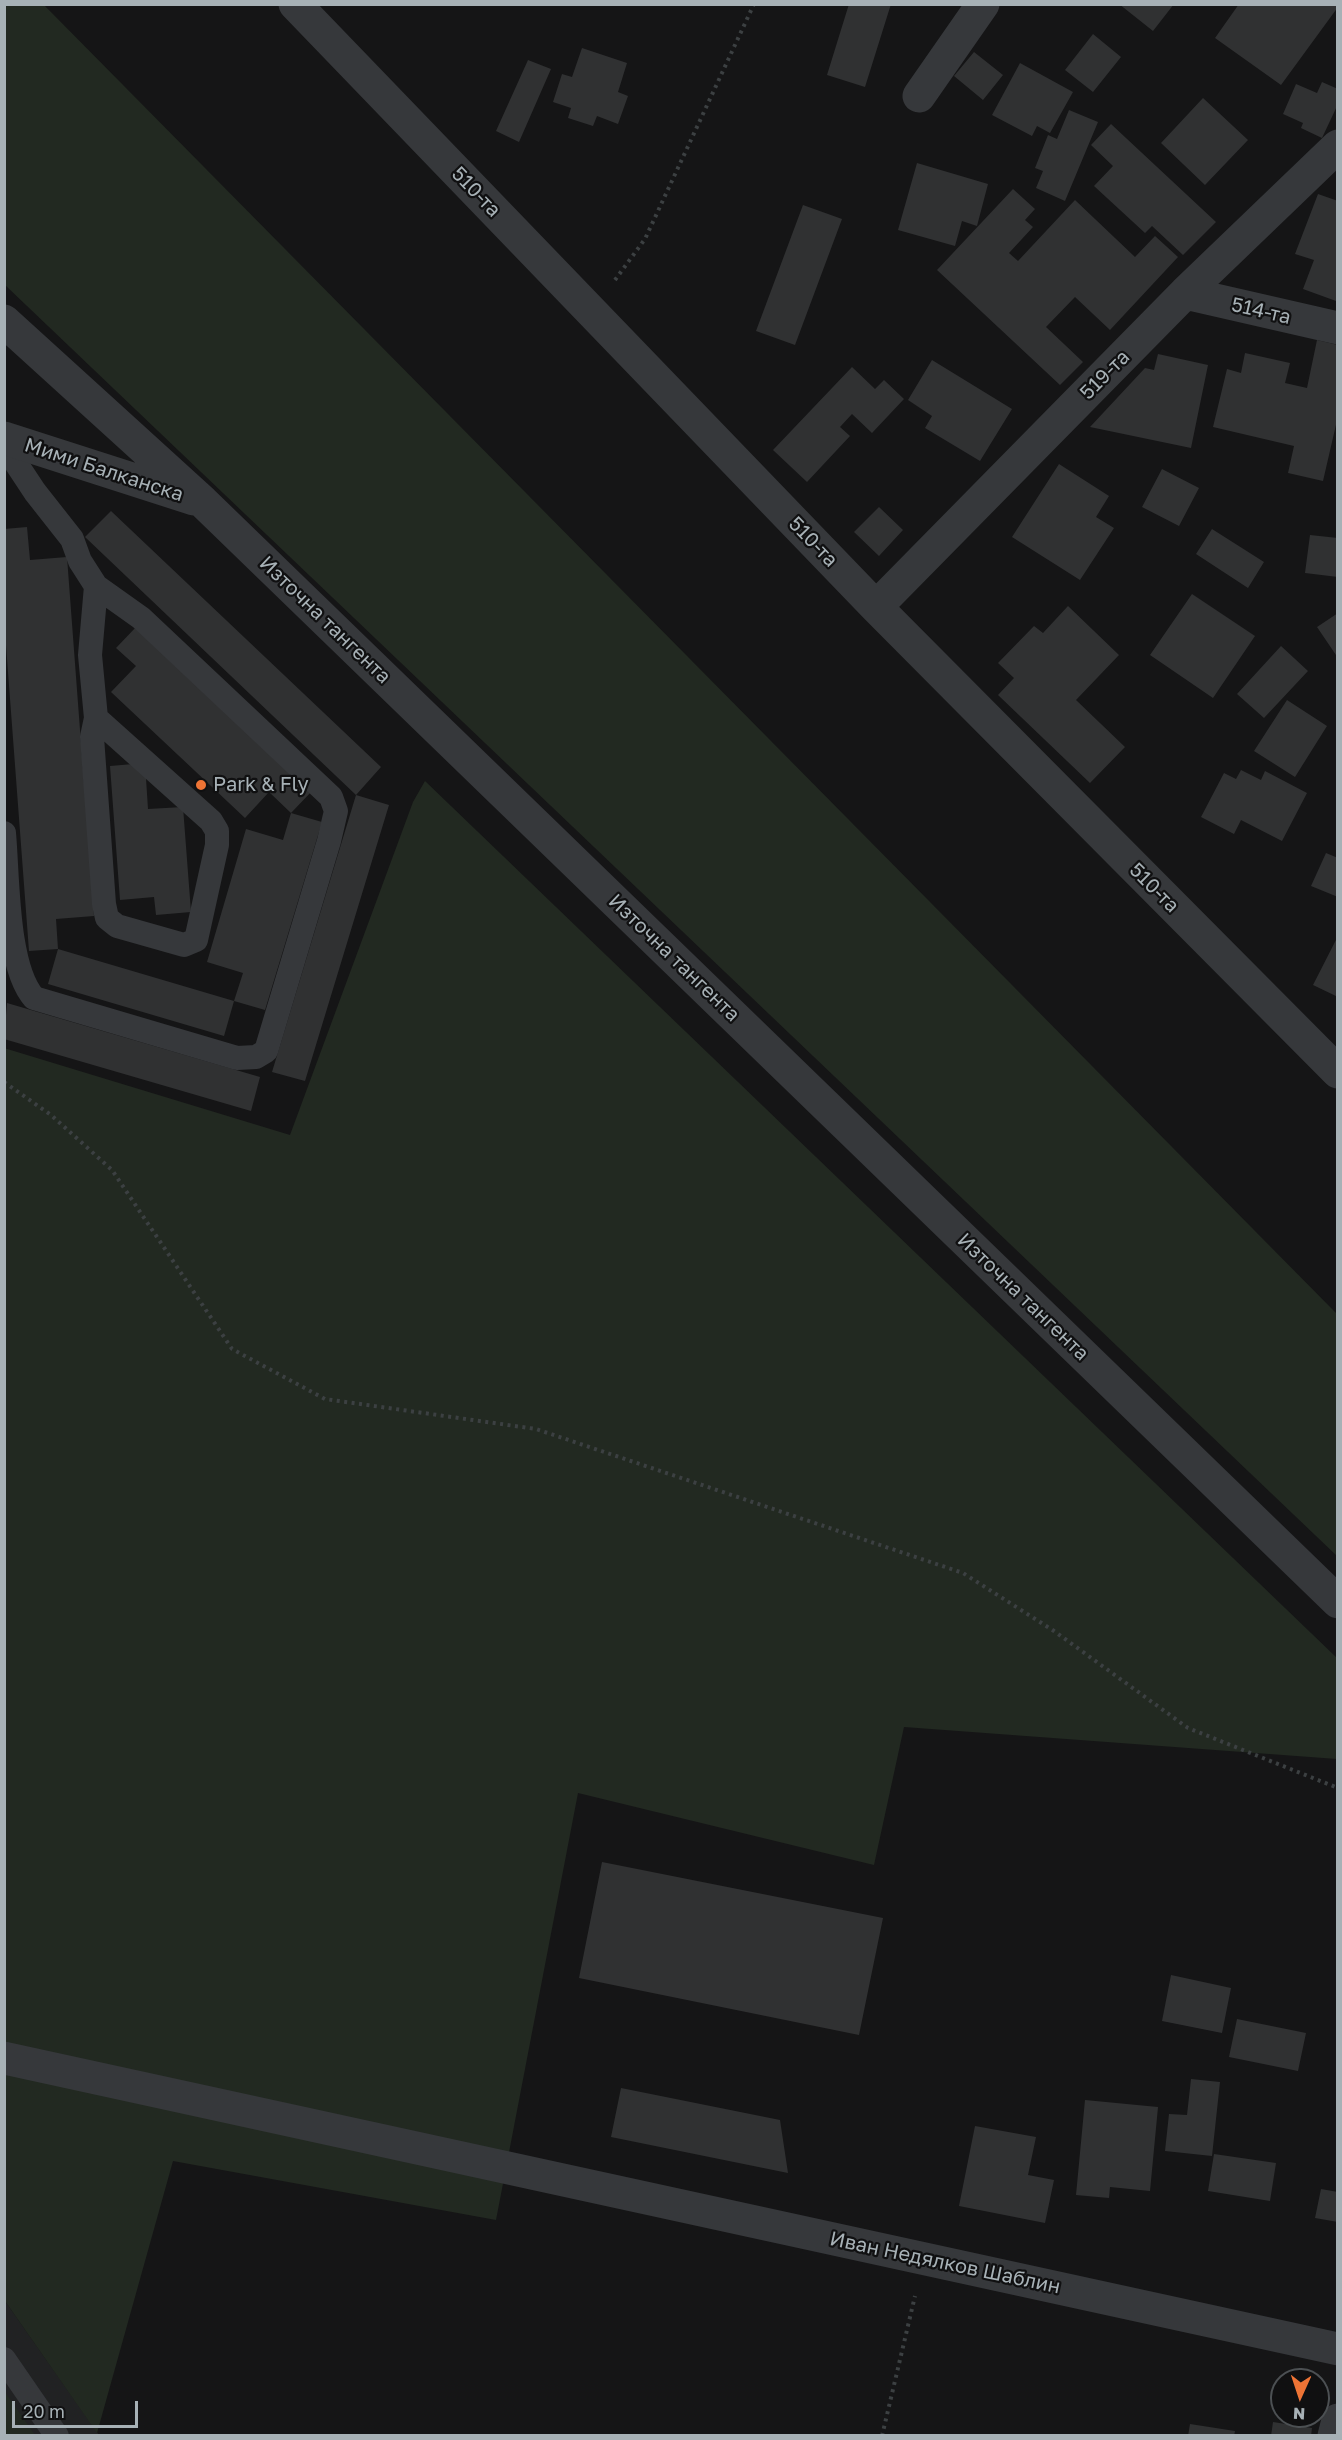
<!DOCTYPE html>
<html>
<head>
<meta charset="utf-8">
<style>
  body { margin:0 }
  #map { position:relative; width:1342px; height:2440px; overflow:hidden; background:#151516; font-family:"Golos Text",sans-serif }
  canvas { display:block }
  .frame { position:absolute; inset:0; border:6px solid #a7b1b6; pointer-events:none }
  .north { position:absolute; left:1270px; top:2368px; width:60px; height:60px; box-sizing:border-box; background:#101011; border:2px solid #4c5053; border-radius:50%; rotate:183deg; font-size:16px; font-weight:700; line-height:24px; text-align:center; color:#a7b1b6 }
  .north::after { content:''; display:block; margin:auto; width:21px; height:27px; background:#ee7435; clip-path:polygon(50% 0,100% 100%,50% 72%,0 100%) }
  .scale { position:absolute; left:12px; top:2401px; width:126px; height:27px; box-sizing:border-box; border:3px solid #a7b1b6; border-top:0; padding-left:8px; font-size:18px; line-height:21px; white-space:nowrap; color:#a7b1b6; -webkit-text-stroke:4px #101011; paint-order:stroke }
</style>
</head>
<body>
<div id="map">
<canvas width="1342" height="2440"></canvas>
<div class="frame"></div>
<div class="north">N</div>
<div class="scale">20 m</div>
</div>
<script>
const g = document.querySelector('canvas').getContext('2d');
g.lineJoin = 'round';
function paint(path, color) {
  g.fillStyle = color;
  g.fill(path, 'evenodd');
}
function strokePath(path, color, width, dash) {
  g.strokeStyle = color;
  g.lineWidth = width;
  g.lineCap = dash ? 'butt' : 'round';
  g.setLineDash(dash || []);
  g.stroke(path);
}
function write(font, color, halo, rows, align = 'center') {
  g.font = font + ' "Golos Text",sans-serif';
  g.lineWidth = 4.5;
  g.setLineDash([]);
  g.textBaseline = 'middle';
  g.strokeStyle = halo;
  g.fillStyle = color;
  for (const [text, x, y, turn = 0] of rows) {
    g.save();
    g.translate(x, y);
    g.rotate((+turn || 0) * Math.PI / 180);
    g.textAlign = isNaN(turn) ? turn : align;
    if (halo) g.strokeText(text, 0, 0);
    g.fillText(text, 0, 0);
    g.restore();
  }
}
paint(new Path2D(`
  M 5,2301 L 99,2435 L 5,2435 Z`), '#212223');
paint(new Path2D(`
  M 4,5 L 44,5 L 1337,1314 L 1337,1556 L 5,285 Z
  M 425,781 L 1337,1658 L 1337,1759 L 904,1727 L 874,1865 L 578,1793 L 496,2220 L 173,2161 L 97,2433 L 5,2301 L 4,1048 L 290,1135 L 413,802 Z
  M 5,2392 L 35,2435 L 5,2435 Z`), '#222921');
paint(new Path2D(`
  M 849,4 L 891,4 L 865,87 L 827,75 Z
  M 1119,4 L 1174,4 L 1153,31 Z
  M 1239,4 L 1335,4 L 1338,7 L 1281,85 L 1215,38 Z
  M 1093,34 L 1121,57 L 1093,92 L 1065,70 Z
  M 582,48 L 627,63 L 618,92 L 628,96 L 618,124 L 597,116 L 593,126 L 568,118 L 571,108 L 553,102 L 562,74 L 572,77 Z
  M 974,52 L 1003,75 L 983,100 L 954,76 Z
  M 528,60 L 551,69 L 519,142 L 496,131 Z
  M 1020,63 L 1073,92 L 1050,133 L 1037,126 L 1032,136 L 992,115 Z
  M 1322,82 L 1338,89 L 1338,104 L 1322,138 L 1301,128 L 1303,123 L 1283,114 L 1296,84 L 1317,93 Z
  M 1203,98 L 1248,140 L 1205,185 L 1161,143 Z
  M 1069,110 L 1098,122 L 1065,201 L 1036,188 L 1043,171 L 1035,168 L 1048,135 L 1057,139 Z
  M 1111,124 L 1216,222 L 1183,255 L 1152,226 L 1145,233 L 1094,186 L 1113,166 L 1091,145 Z
  M 917,163 L 988,184 L 977,226 L 962,221 L 955,246 L 898,230 Z
  M 1013,189 L 1035,209 L 1025,220 L 1033,227 L 1009,253 L 1018,261 L 1075,200 L 1135,257 L 1155,236 L 1178,257 L 1110,330 L 1075,297 L 1046,327 L 1083,362 L 1060,385 L 937,270 Z
  M 1318,194 L 1338,201 L 1336,301 L 1303,289 L 1314,260 L 1295,254 Z
  M 803,205 L 842,219 L 795,345 L 756,331 Z
  M 1317,340 L 1338,345 L 1338,416 L 1323,481 L 1288,473 L 1294,446 L 1213,427 L 1227,369 L 1241,373 L 1245,353 L 1290,363 L 1285,383 L 1307,388 Z
  M 1158,354 L 1208,365 L 1191,448 L 1090,427 L 1145,368 L 1154,370 Z
  M 932,360 L 1012,409 L 980,461 L 925,428 L 932,416 L 908,400 Z
  M 852,367 L 875,389 L 884,380 L 904,399 L 872,433 L 852,414 L 840,427 L 850,436 L 807,482 L 773,450 Z
  M 1059,464 L 1109,496 L 1096,517 L 1114,528 L 1080,580 L 1012,537 Z
  M 1162,469 L 1199,488 L 1179,526 L 1142,507 Z
  M 879,507 L 903,530 L 879,556 L 854,532 Z
  M 111,511 L 381,767 L 356,795 L 85,537 Z
  M 27,527 L 30,560 L 67,557 L 94,916 L 56,919 L 58,949 L 29,951 L 4,619 L 4,529 Z
  M 1212,529 L 1264,562 L 1248,588 L 1196,554 Z
  M 1310,535 L 1338,538 L 1338,577 L 1305,573 Z
  M 1192,594 L 1255,636 L 1213,698 L 1150,655 Z
  M 1068,606 L 1119,655 L 1076,700 L 1125,747 L 1090,783 L 998,695 L 1014,678 L 998,663 L 1034,626 L 1043,633 Z
  M 1338,613 L 1338,658 L 1317,627 Z
  M 137,626 L 312,791 L 291,813 L 269,792 L 245,818 L 111,692 L 136,666 L 116,648 Z
  M 1281,646 L 1308,671 L 1264,718 L 1237,694 Z
  M 1287,700 L 1327,726 L 1295,777 L 1254,751 Z
  M 145,763 L 148,809 L 183,807 L 191,912 L 156,915 L 154,897 L 120,900 L 110,766 Z
  M 1241,770 L 1261,780 L 1265,771 L 1307,793 L 1282,841 L 1241,820 L 1234,834 L 1201,817 L 1224,773 L 1236,779 Z
  M 356,795 L 389,805 L 305,1081 L 272,1072 Z
  M 291,813 L 322,822 L 265,1010 L 234,1001 L 243,973 L 207,962 L 246,829 L 283,840 Z
  M 1326,853 L 1338,858 L 1338,897 L 1311,886 Z
  M 1338,936 L 1338,997 L 1313,985 Z
  M 58,949 L 234,1001 L 224,1036 L 48,984 Z
  M 7,1003 L 260,1077 L 251,1111 L 4,1039 Z
  M 602,1862 L 883,1918 L 859,2035 L 579,1978 Z
  M 1171,1975 L 1231,1988 L 1222,2033 L 1162,2021 Z
  M 1237,2019 L 1306,2033 L 1298,2071 L 1229,2057 Z
  M 1191,2079 L 1220,2082 L 1212,2156 L 1165,2151 L 1169,2114 L 1187,2115 Z
  M 621,2088 L 780,2120 L 788,2173 L 611,2137 Z
  M 1085,2100 L 1158,2107 L 1150,2191 L 1110,2187 L 1109,2198 L 1076,2195 Z
  M 975,2126 L 1036,2137 L 1028,2175 L 1054,2180 L 1045,2223 L 959,2206 Z
  M 1214,2154 L 1276,2163 L 1270,2201 L 1208,2191 Z
  M 1321,2189 L 1338,2192 L 1338,2222 L 1315,2218 Z
  M 1273,2422 L 1312,2428 L 1311,2436 L 1271,2436 Z
  M 1190,2424 L 1235,2431 L 1234,2436 L 1188,2436 Z`), '#303132');
strokePath(new Path2D(`
  M 615,280 L 645,239 L 754,4
  M 4,1082 L 51,1115 L 112,1170 L 232,1349 L 325,1399 L 536,1429 L 963,1573 L 1054,1631 L 1188,1728 L 1338,1788
  M 882,2436 L 915,2296`), '#3c4042', 4, [3, 4.5]);
strokePath(new Path2D(`
  M 4,445 L 35,492 L 72,539 L 80,561 L 96,586 L 141,618 L 331,797 L 336,811 L 329,841 L 266,1051 L 256,1057 L 237,1058 L 34,998 C 6,966 8,876 4,833
  M 96,586 L 90,655 L 96,718 L 211,821 L 217,831 L 217,845 L 196,940 L 184,945 L 117,926 L 107,918 L 104,904 L 92,737 L 96,718
  M 4,2359 L 57,2436`), '#36383b', 24);
strokePath(new Path2D(`
  M 295,4 L 876,607 L 1338,1072
  M 919,96 L 983,4
  M 1185,293 L 1338,328
  M 876,607 L 1185,293 L 1338,146
  M 4,2058 L 1338,2349
  M 1334,2436 L 1338,2420`), '#36383b', 33);
strokePath(new Path2D(`
  M 4,321 L 203,502 L 1338,1602
  M 4,438 L 194,499`), '#36383b', 33);
for (const [x, y, r, color] of [
  [201,785,6,"#ee7435"]
]) {
  const dot = new Path2D();
  dot.arc(x, y, r, 0, 2 * Math.PI);
  g.fillStyle = color;
  g.fill(dot);
  strokePath(dot, '#101011', 2);
}
write('20px', '#a7b1b6', '#101011', [
  ["510-та",476,192,46],
  ["514-та",1261,311,13],
  ["519-та",1105,375,-45],
  ["Мими Балканска",104,470,18],
  ["510-та",813,542,46],
  ["Източна тангента",325,620,44],
  ["510-та",1154,888,45],
  ["Източна тангента",674,958,44],
  ["Източна тангента",1023,1297,44],
  ["Иван Недялков Шаблин",945,2263,12]
]);
write('20px', '#a7b1b6', '#101011', [
  ["Park & Fly",213,785]
], 'left');
</script>
</body>
</html>
